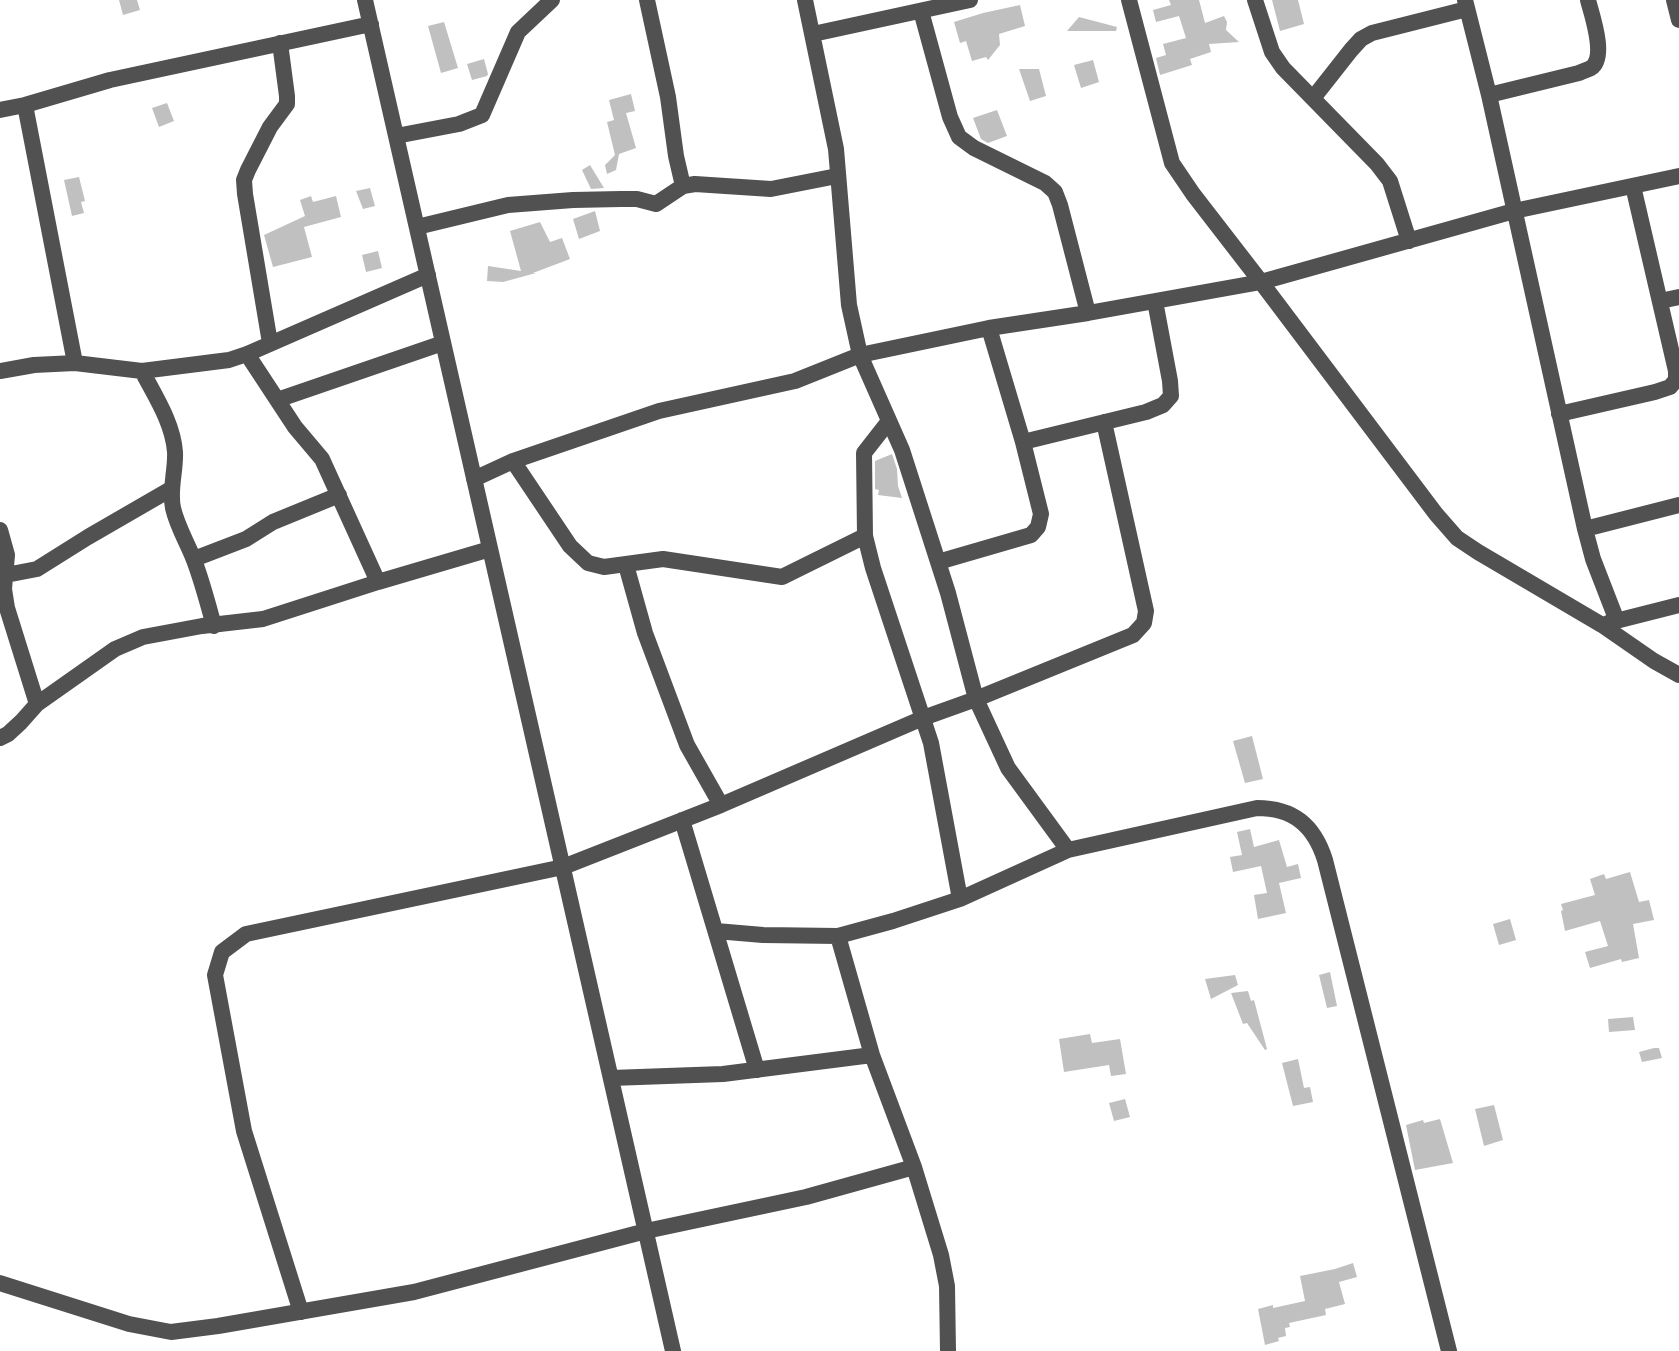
<!DOCTYPE html>
<html>
<head>
<meta charset="utf-8">
<style>
  body { margin:0 }
  canvas { display:block; background:#fff }
</style>
</head>
<body>
<canvas width="1679" height="1351"></canvas>
<script>
const g = document.querySelector('canvas').getContext('2d');
g.lineJoin = 'round';
function paint(path, color) {
  g.fillStyle = color;
  g.fill(path, 'evenodd');
}
function strokePath(path, color, width, dash) {
  g.strokeStyle = color;
  g.lineWidth = width;
  g.lineCap = dash ? 'butt' : 'round';
  g.setLineDash(dash || []);
  g.stroke(path);
}
paint(new Path2D(`
  M 119,0 L 137,0 L 140,10 L 123,15 Z
  M 1169,0 L 1199,0 L 1205,23 L 1224,16 L 1227,22 L 1226,30 L 1239,42 L 1209,44 L 1211,52 L 1190,59 L 1192,65 L 1160,75 L 1156,58 L 1166,55 L 1163,44 L 1186,38 L 1179,16 L 1156,22 L 1153,10 L 1171,5 Z
  M 1272,0 L 1298,0 L 1304,24 L 1280,31 Z
  M 1020,5 L 1025,26 L 999,34 L 1000,45 L 988,60 L 986,57 L 972,61 L 966,41 L 960,43 L 954,22 L 983,13 Z
  M 1079,17 L 1117,27 L 1116,31 L 1067,31 Z
  M 444,22 L 458,68 L 441,73 L 428,26 Z
  M 484,59 L 488,74 L 487,76 L 472,80 L 467,64 Z
  M 1093,60 L 1099,82 L 1081,88 L 1074,65 Z
  M 1019,69 L 1039,69 L 1046,96 L 1030,101 Z
  M 631,94 L 635,111 L 626,113 L 636,148 L 619,154 L 616,170 L 607,174 L 605,165 L 615,155 L 607,122 L 614,120 L 609,100 Z
  M 167,103 L 174,121 L 159,127 L 152,108 Z
  M 997,110 L 1007,136 L 988,143 L 981,139 L 973,118 Z
  M 590,165 L 604,188 L 591,189 L 582,170 Z
  M 79,177 L 85,201 L 81,202 L 84,213 L 72,216 L 64,180 Z
  M 370,188 L 375,206 L 363,209 L 356,191 Z
  M 311,196 L 313,202 L 336,196 L 341,217 L 304,227 L 312,257 L 273,267 L 264,235 L 305,216 L 300,200 Z
  M 595,211 L 600,231 L 579,239 L 573,219 Z
  M 540,222 L 550,242 L 562,238 L 570,259 L 533,273 L 536,273 L 503,282 L 487,281 L 488,266 L 521,271 L 510,231 Z
  M 378,251 L 382,268 L 366,272 L 362,255 Z
  M 892,454 L 897,469 L 898,486 L 902,498 L 878,495 L 879,490 L 875,489 L 875,461 Z
  M 1252,736 L 1263,779 L 1245,783 L 1233,741 Z
  M 1250,829 L 1254,847 L 1279,840 L 1287,867 L 1298,864 L 1301,878 L 1279,883 L 1286,913 L 1258,919 L 1254,895 L 1267,893 L 1261,866 L 1233,872 L 1230,857 L 1242,855 L 1237,832 Z
  M 1630,872 L 1639,902 L 1649,900 L 1654,920 L 1633,924 L 1639,958 L 1622,962 L 1621,959 L 1590,968 L 1585,952 L 1608,946 L 1600,921 L 1565,931 L 1561,911 L 1563,910 L 1561,904 L 1595,895 L 1590,879 L 1604,874 L 1606,879 Z
  M 1510,919 L 1516,940 L 1499,945 L 1493,924 Z
  M 1330,972 L 1337,1006 L 1327,1008 L 1319,975 Z
  M 1235,975 L 1238,985 L 1211,999 L 1205,979 Z
  M 1248,991 L 1251,1001 L 1254,1000 L 1267,1049 L 1265,1050 L 1247,1023 L 1243,1024 L 1231,993 Z
  M 1633,1017 L 1635,1030 L 1609,1032 L 1608,1019 Z
  M 1090,1034 L 1092,1043 L 1120,1039 L 1126,1074 L 1111,1076 L 1109,1065 L 1064,1072 L 1059,1039 Z
  M 1654,1048 L 1659,1048 L 1662,1058 L 1642,1062 L 1639,1052 Z
  M 1298,1059 L 1304,1088 L 1310,1087 L 1313,1102 L 1293,1106 L 1282,1063 Z
  M 1125,1099 L 1130,1117 L 1114,1121 L 1109,1103 Z
  M 1494,1105 L 1503,1140 L 1484,1146 L 1475,1109 Z
  M 1440,1119 L 1453,1163 L 1415,1170 L 1406,1125 L 1423,1120 L 1424,1123 Z
  M 1353,1263 L 1357,1277 L 1339,1282 L 1345,1304 L 1325,1309 L 1326,1315 L 1289,1323 L 1290,1327 L 1285,1328 L 1286,1336 L 1278,1338 L 1279,1341 L 1265,1345 L 1258,1309 L 1273,1305 L 1273,1308 L 1305,1301 L 1300,1276 L 1335,1269 Z`), '#c0c0c0');
strokePath(new Path2D(`
  M 365,0 L 673,1351
  M 647,0 L 668,97 L 676,156 L 683,186
  M 805,0 L 836,149 L 849,305 L 860,355 L 902,450 L 948,593 L 976,699 L 1008,768 L 1068,850 L 1257,808 C 1293,808 1314,825 1325,860 L 1449,1351
  M 1129,0 L 1172,163 L 1193,194 L 1261,282 L 1436,514 L 1457,538 L 1478,552 L 1602,625 L 1654,661 L 1679,675
  M 1255,0 L 1272,52 L 1283,68 L 1377,164 L 1390,181 L 1409,241
  M 1465,0 L 1489,95 L 1585,529 L 1593,559 L 1617,621
  M 1674,0 L 1679,20
  M 921,11 L 950,117 L 959,137 L 974,148 L 1045,183 L 1055,192 L 1060,205 L 1088,313
  M 813,34 L 970,0
  M 1489,95 L 1579,73 C 1583,71 1587,70 1591,68 C 1607,57 1592,16 1588,0
  M 1314,97 L 1351,50 L 1361,39 L 1372,33 L 1467,9
  M 25,105 L 75,363
  M 0,110 L 25,105 L 110,80 L 371,24
  M 396,136 L 459,124 L 482,115 L 518,32 L 552,0
  M 417,227 L 508,205 L 573,200 L 621,199 L 637,199 L 656,204 L 683,186 L 695,184 L 771,189 L 837,176
  M 1660,301 L 1679,297
  M 270,343 L 245,194 L 244,180 L 248,170 L 270,127 L 287,104 L 287,96 L 280,43
  M 247,354 L 295,427 L 322,459 L 378,582
  M 0,371 L 34,365 L 75,363 L 142,371 L 229,360 L 247,354 L 428,275
  M 142,371 C 155,396 173,423 175,452 C 176,471 169,489 173,508 C 177,526 187,542 194,560 C 202,581 208,604 214,626
  M 277,400 L 443,343
  M 1559,414 L 1655,392 L 1670,387 L 1676,380 L 1676,371 L 1633,186
  M 889,421 L 864,453 L 865,536 L 873,568 L 931,743 L 960,899
  M 1023,442 L 1146,412 L 1163,405 L 1171,396 L 1170,381 L 1155,301
  M 513,461 L 570,546 L 588,563 L 604,567 L 663,559 L 782,577 L 865,536
  M 474,479 L 513,461 L 659,411 L 795,381 L 860,355 L 989,328 L 1088,313 L 1261,282 L 1514,211 L 1679,176
  M 1585,529 L 1679,505
  M 0,530 L 7,555 L 4,589 L 7,608 L 37,704
  M 194,559 L 246,539 L 273,522 L 339,495
  M 938,562 L 1031,535 L 1038,527 L 1041,514 L 1023,442 L 989,328
  M 626,565 L 645,633 L 687,745 L 721,805
  M 6,575 L 37,569 L 88,537 L 171,489
  M 1608,623 L 1679,605
  M 0,738 L 8,734 L 21,722 L 37,704 L 115,649 L 143,637 L 202,626 L 263,619 L 378,582 L 490,549
  M 682,820 L 757,1070
  M 716,931 L 763,935 L 838,936 L 893,921 L 960,899 L 1068,850
  M 838,936 L 872,1055 L 914,1167 L 941,1255 L 947,1286 L 948,1351
  M 611,1078 L 723,1074 L 872,1055
  M 0,1283 L 129,1324 L 171,1332 L 218,1326 L 414,1292 L 646,1231 L 806,1197 L 914,1167
  M 301,1312 L 244,1131 L 215,975 L 222,952 L 246,934 L 563,867 L 721,805 L 923,718 L 976,699 L 1133,635 L 1144,623 L 1146,611 L 1104,422`), '#515151', 16);
</script>
</body>
</html>
